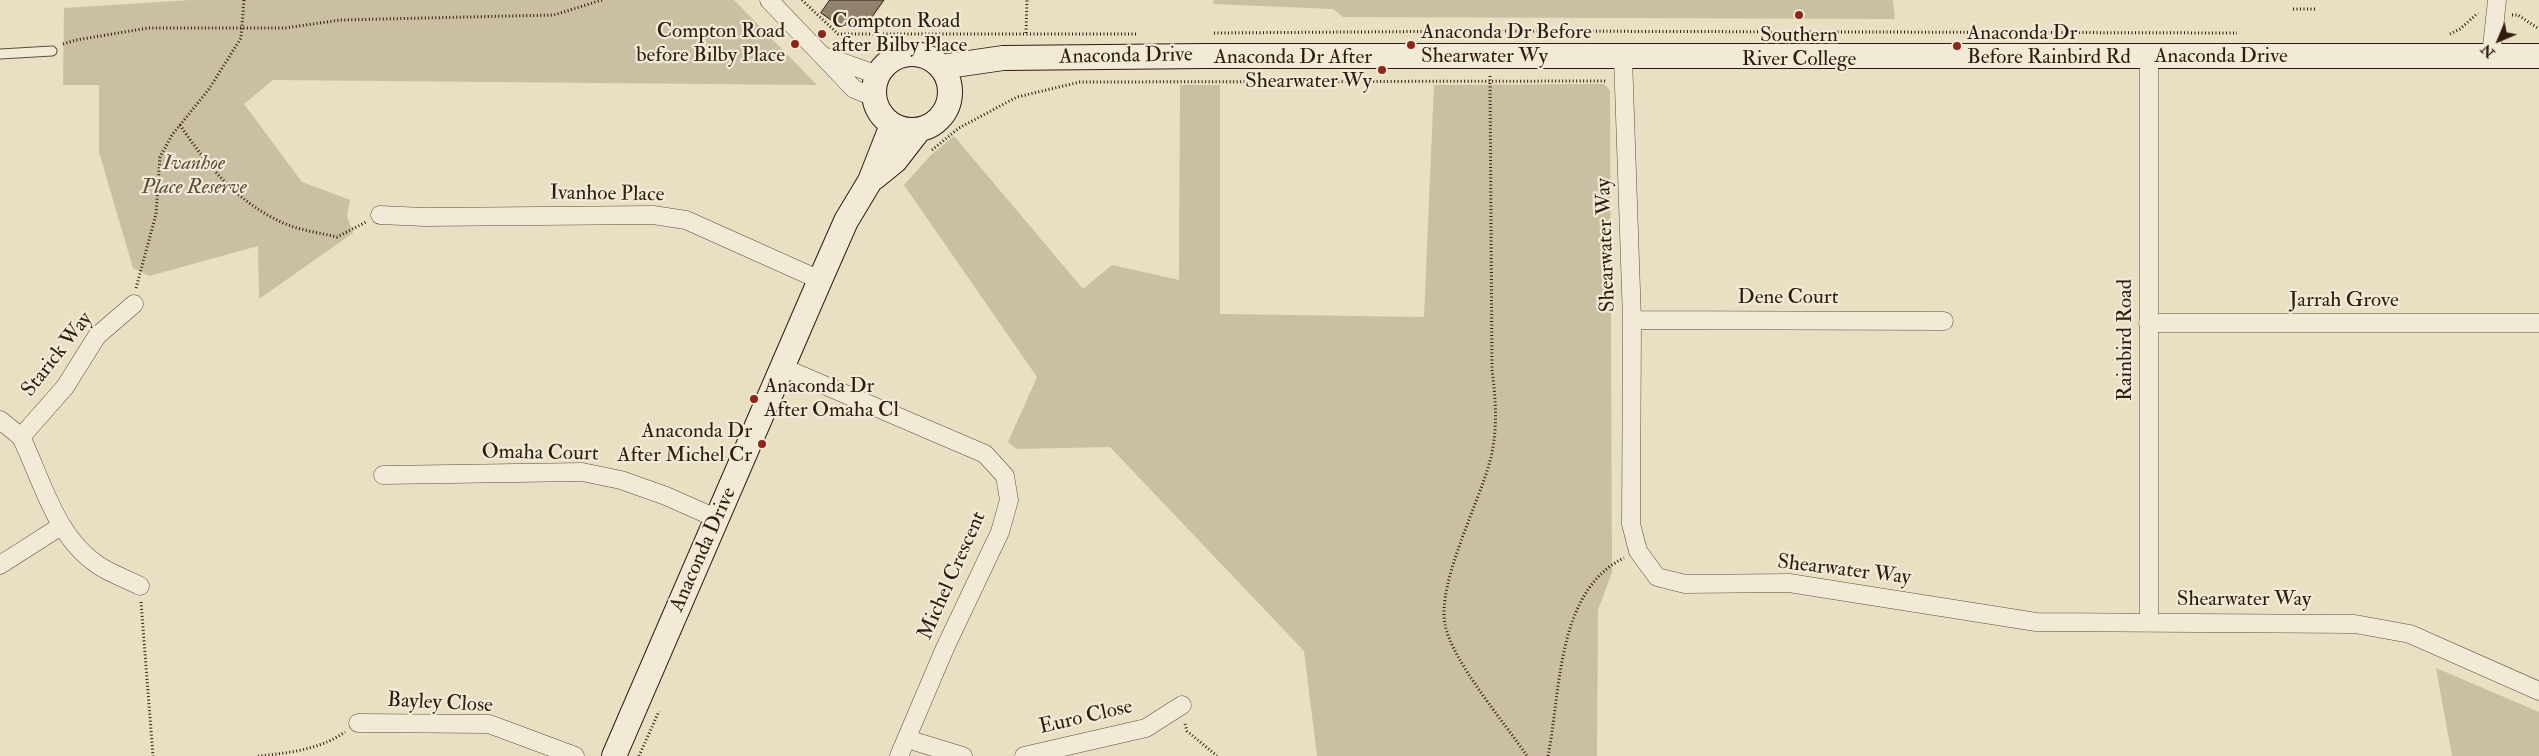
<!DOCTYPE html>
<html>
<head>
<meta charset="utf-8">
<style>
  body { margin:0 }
  #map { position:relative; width:2539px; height:756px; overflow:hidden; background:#e9dfc2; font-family:"IM FELL Double Pica",serif }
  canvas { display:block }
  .north { position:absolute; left:2474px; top:15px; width:50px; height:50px; -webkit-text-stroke:4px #f1ead7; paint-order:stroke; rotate:225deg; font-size:14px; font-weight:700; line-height:20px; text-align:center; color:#311b0e }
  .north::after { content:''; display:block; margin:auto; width:18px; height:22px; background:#311b0e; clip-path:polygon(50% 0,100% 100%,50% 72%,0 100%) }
</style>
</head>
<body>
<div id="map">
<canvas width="2539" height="756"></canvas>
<div class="north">N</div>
</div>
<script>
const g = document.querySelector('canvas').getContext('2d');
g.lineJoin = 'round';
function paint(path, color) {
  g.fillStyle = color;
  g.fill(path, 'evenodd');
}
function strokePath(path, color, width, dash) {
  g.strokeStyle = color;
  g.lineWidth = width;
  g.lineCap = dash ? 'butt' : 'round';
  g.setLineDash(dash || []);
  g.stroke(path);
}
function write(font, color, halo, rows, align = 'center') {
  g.font = font + ' "IM FELL Double Pica",serif';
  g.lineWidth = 4.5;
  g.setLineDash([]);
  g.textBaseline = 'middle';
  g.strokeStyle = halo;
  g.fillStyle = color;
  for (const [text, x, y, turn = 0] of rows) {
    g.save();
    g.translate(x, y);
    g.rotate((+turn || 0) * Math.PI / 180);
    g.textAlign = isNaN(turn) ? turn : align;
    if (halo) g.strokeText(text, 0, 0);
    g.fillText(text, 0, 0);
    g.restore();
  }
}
paint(new Path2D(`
  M 191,0 L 734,0 L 817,85 L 273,80 L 244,104 L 302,182 L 350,200 L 347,216 L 353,233 L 259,299 L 258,246 L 149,276 L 133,268 L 99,152 L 99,85 L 63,85 L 64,8 Z
  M 1214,0 L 1893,0 L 1895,19 L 1343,17 L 1333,9 L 1213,4 Z
  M 1604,84 L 1610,90 L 1612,572 L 1598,610 L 1597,756 L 1317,756 L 1304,651 L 1110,447 L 1016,449 L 1008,442 L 1037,377 L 904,185 L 931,155 L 954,136 L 1083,289 L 1112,265 L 1179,280 L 1180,85 L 1220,85 L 1220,314 L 1424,317 L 1434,85 Z
  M 2436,668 L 2539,712 L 2539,756 L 2452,756 Z`), '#cabea3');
const building = new Path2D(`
  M 830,0 L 884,0 L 867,24 L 841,27 L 821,13 Z`);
paint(building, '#91816c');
strokePath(building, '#311b0e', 1);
const lane = new Path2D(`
  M 0,54 L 52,51`);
const street = new Path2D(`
  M 769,0 L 854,89 L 874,97
  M 2491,56 L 2497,0
  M 827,57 L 878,75
  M 1623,57 L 1632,320 L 1631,524 L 1638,551 L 1657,577 L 1685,584 L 1789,583 L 2036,622 L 2355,624 L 2410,634 L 2539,691
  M 2149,57 L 2149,622
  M 380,215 L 424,217 L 653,215 L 686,220 L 820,280
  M 1632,320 L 1944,321
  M 2148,323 L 2539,323
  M 782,367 L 985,454 L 1005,476 L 1009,500 L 1000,532 L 945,648 L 899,756
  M 0,420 L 21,437 L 65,387 L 97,336 L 134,304
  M 21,437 C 43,482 55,536 98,565 C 111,574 127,579 140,586
  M 383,475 L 582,472 L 621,480 L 666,496 L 718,519
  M 0,565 L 61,526
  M 358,723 L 489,724 L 575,756
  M 907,739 L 963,756
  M 1024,756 L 1146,728 L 1182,705`);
const secondary = new Path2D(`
  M874 92a38 38 0 1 1 76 0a38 38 0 1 1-76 0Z
  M 941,67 L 1003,58 L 1205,56 L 2539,56
  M 874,178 L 895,161 L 919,130
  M 614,756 L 820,280 L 846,221 L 870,181 L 892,125`);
strokePath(lane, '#5f4c3b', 11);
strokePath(street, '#5f4c3b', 19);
strokePath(secondary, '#311b0e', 26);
strokePath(new Path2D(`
  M 802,0 L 838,34 L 1137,34
  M 2293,9 L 2315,9
  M 2512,15 L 2518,15 L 2539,29
  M 1491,31 L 2237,33
  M 1026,33 L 1027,0
  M 1214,33 L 1491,31 L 1491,37
  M 2450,34 L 2460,29 L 2478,13
  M 63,44 L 76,40 L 148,28 L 285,28 L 340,20 L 554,15 L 602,0
  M 1490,76 L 1492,370 C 1496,401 1498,430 1490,461 C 1479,503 1437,583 1445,624 C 1451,660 1505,723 1527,756
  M 180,125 C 208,167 241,206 288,225 C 304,231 321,233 337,237 L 366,222
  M 932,150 L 959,128 L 1017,97 L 1080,82 L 1606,81
  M 136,288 L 156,214 L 160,157 L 172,135 L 209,89 L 241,38 L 244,0
  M 141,602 L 153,756
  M 1185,724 L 1187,731 L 1217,756
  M 258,756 C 288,753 319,750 345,732
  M 639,756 L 659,711
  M 1548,756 C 1561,692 1556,591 1624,558`), '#311b0e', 3, [1, 2.5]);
strokePath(lane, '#f1ead7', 9);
strokePath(street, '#f1ead7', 18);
strokePath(secondary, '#f1ead7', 24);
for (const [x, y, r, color] of [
  [1799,15,5,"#8f2418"],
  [822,34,5,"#8f2418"],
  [795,44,5,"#8f2418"],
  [1411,45,5,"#8f2418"],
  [1957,46,5,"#8f2418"],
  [1382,70,5,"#8f2418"],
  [754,399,5,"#8f2418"],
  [762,444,5,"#8f2418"]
]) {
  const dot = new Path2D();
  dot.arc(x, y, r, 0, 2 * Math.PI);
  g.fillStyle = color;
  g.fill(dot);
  strokePath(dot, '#f1ead7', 2);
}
write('21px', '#311b0e', '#f1ead7', [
  ["Compton Road",832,22],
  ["after Bilby Place",832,46],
  ["Compton Road",785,32,"right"],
  ["before Bilby Place",785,56,"right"],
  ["Anaconda Dr Before",1421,33],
  ["Shearwater Wy",1421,57],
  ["Anaconda Dr",1967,34],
  ["Before Rainbird Rd",1967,58],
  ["Southern",1799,36,"center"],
  ["River College",1799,60,"center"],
  ["Anaconda Dr After",1372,58,"right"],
  ["Shearwater Wy",1372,82,"right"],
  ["Anaconda Dr",764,387],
  ["After Omaha Cl",764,411],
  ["Anaconda Dr",752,432,"right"],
  ["After Michel Cr",752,456,"right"]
], 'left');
write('21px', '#311b0e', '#f1ead7', [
  ["Anaconda Drive",1126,57,-1],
  ["Anaconda Drive",2221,57],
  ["Ivanhoe Place",607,195,1],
  ["Shearwater Way",1607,245,-92],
  ["Dene Court",1788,298],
  ["Jarrah Grove",2344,301],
  ["Rainbird Road",2126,340,-90],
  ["Starick Way",58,355,-52],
  ["Omaha Court",540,454,1],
  ["Anaconda Drive",704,550,-66],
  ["Shearwater Way",1844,571,7],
  ["Michel Crescent",953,576,-66],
  ["Shearwater Way",2244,600],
  ["Bayley Close",440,704,3],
  ["Euro Close",1086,718,-13]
]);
write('italic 21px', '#5f4c3b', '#f1ead7', [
  ["Ivanhoe",194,164],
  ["Place Reserve",194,188]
]);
</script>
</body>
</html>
